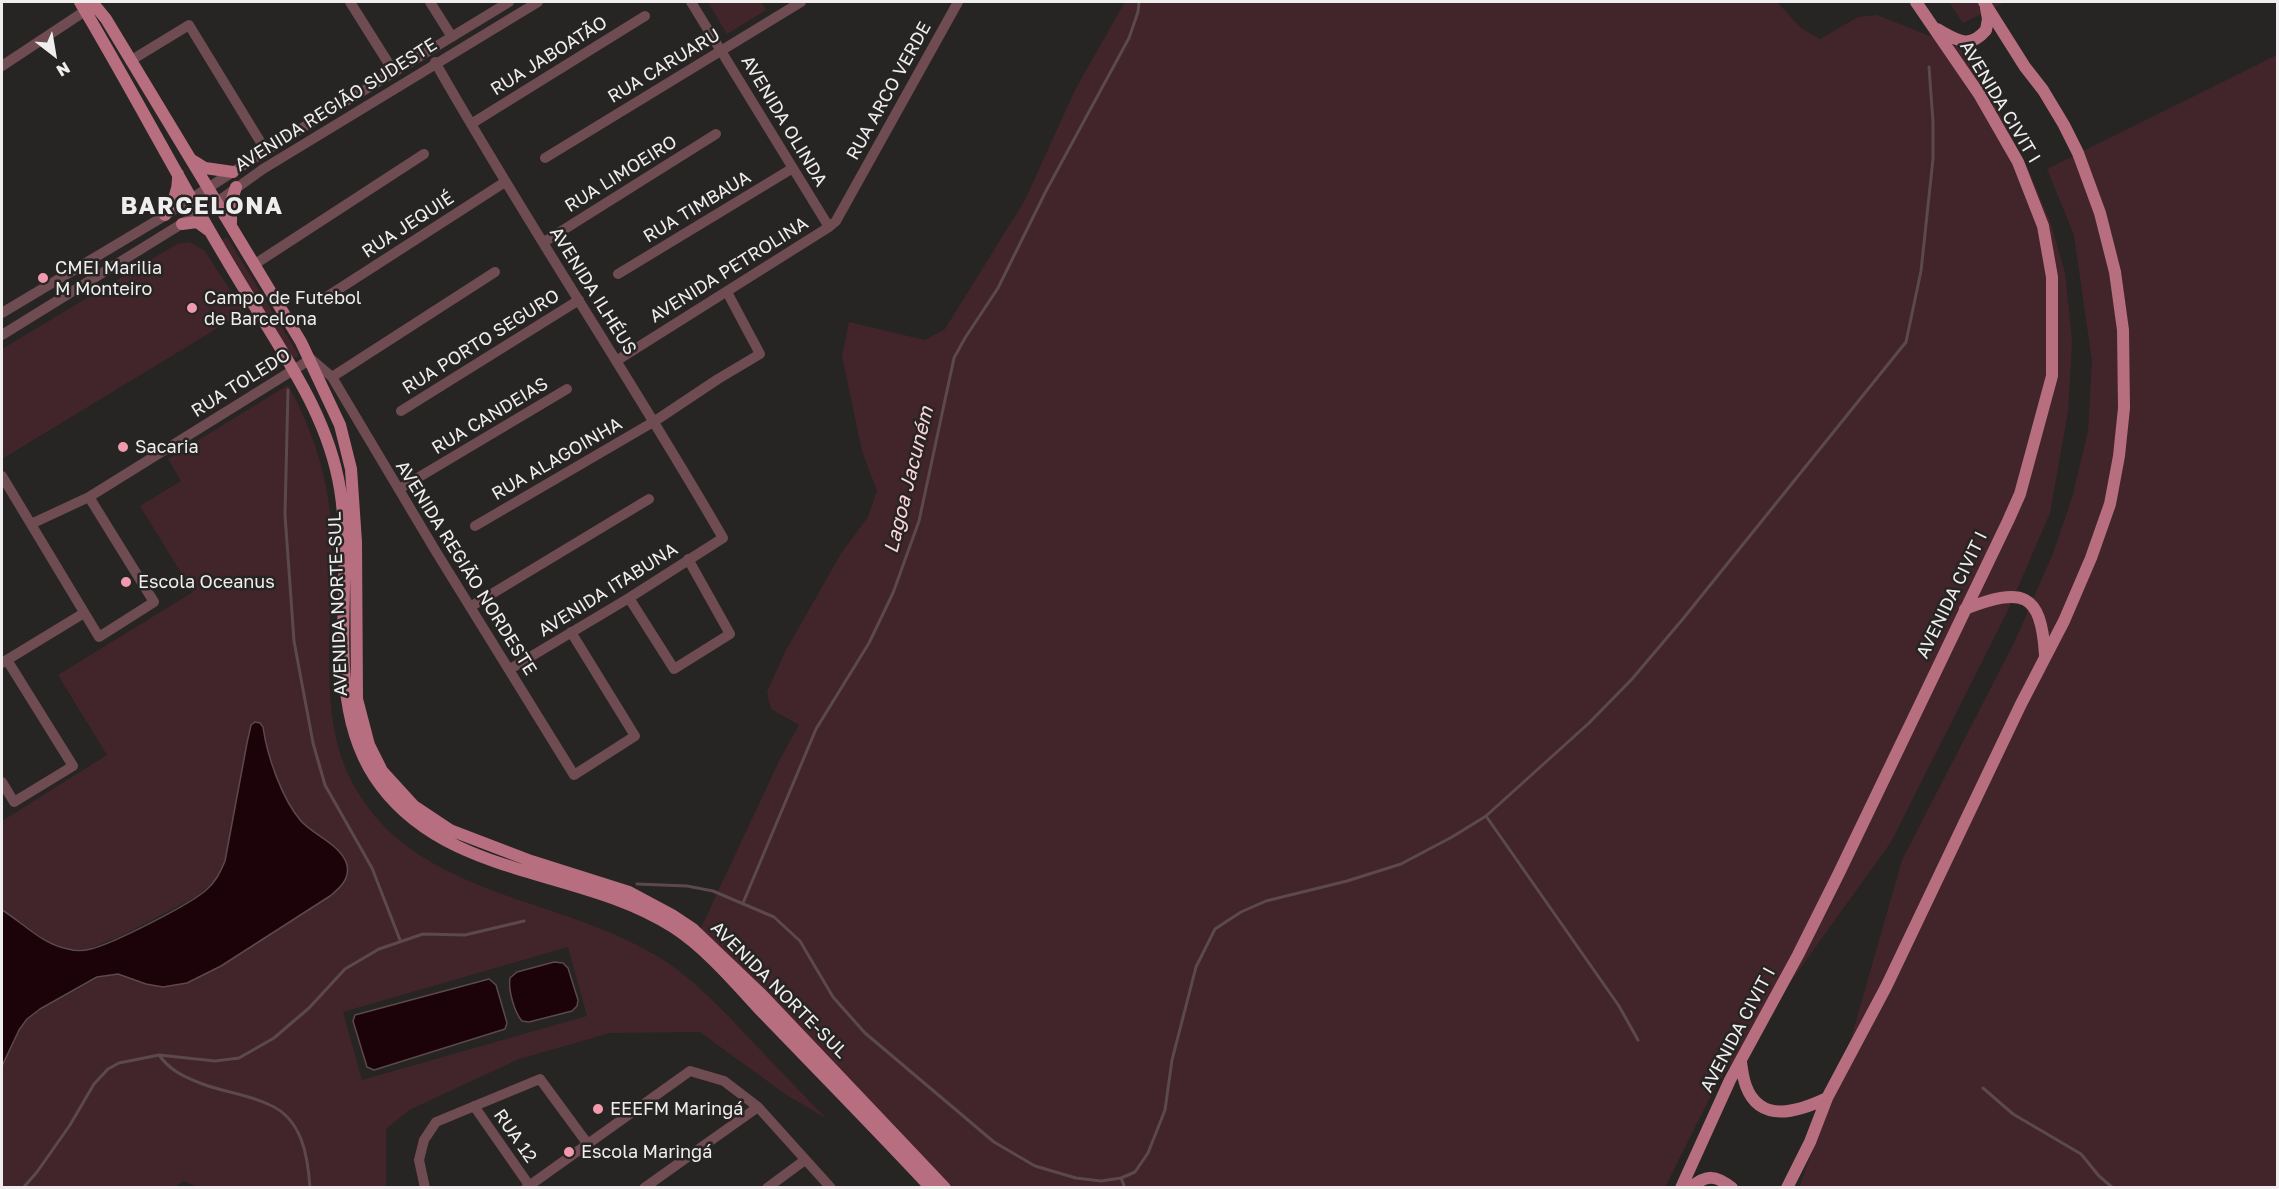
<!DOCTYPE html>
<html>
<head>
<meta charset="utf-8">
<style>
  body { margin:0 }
  #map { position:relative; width:2279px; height:1189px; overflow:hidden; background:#272424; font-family:"Golos Text",sans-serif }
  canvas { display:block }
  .frame { position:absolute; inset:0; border:3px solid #efeded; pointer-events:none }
  .north { position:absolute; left:24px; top:24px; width:60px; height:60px; -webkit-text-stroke:4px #272424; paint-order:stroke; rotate:149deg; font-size:16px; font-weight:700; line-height:24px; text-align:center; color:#efeded }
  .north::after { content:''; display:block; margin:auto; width:21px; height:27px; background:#efeded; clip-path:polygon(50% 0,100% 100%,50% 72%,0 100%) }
</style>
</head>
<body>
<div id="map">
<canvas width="2279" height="1189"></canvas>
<div class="frame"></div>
<div class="north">N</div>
</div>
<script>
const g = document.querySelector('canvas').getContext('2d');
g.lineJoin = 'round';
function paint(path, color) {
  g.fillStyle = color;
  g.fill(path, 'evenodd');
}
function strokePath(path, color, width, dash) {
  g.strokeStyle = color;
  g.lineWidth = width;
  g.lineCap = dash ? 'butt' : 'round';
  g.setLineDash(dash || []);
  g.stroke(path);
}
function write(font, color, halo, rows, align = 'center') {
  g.font = font + ' "Golos Text",sans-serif';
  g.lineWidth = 5;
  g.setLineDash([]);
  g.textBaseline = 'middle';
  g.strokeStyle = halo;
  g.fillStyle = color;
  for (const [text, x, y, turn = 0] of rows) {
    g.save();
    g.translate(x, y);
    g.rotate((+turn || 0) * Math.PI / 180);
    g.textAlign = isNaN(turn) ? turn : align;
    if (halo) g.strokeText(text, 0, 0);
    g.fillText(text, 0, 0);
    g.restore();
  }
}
paint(new Path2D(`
  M 708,2 L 761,2 L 766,10 L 727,34 Z
  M 1125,2 L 1777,2 L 1801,28 L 1820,39 L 1858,17 L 1877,15 L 1960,48 L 1992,99 L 2030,173 L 2051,224 L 2065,273 L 2072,340 L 2068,412 L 2050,513 L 2008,610 L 1891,842 L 1717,1084 L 1665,1187 L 953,1187 L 700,930 L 779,761 L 799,725 L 771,709 L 767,692 L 785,652 L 842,552 L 868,517 L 877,491 L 862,451 L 842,356 L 849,322 L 925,340 L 945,329 L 1025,200 L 1075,90 Z
  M 1949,2 L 2005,2 L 1963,23 Z
  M 2277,55 L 2277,1187 L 1799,1188 L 1846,1056 L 1902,860 L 2015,641 L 2053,553 L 2072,498 L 2088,431 L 2092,361 L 2074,235 L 2047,169 Z
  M 227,237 L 298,354 L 297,358 L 293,357 L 222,240 Z
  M 190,242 L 205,251 L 244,312 L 2,459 L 2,349 L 172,247 L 180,243 Z
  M 288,385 C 310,425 325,467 330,513 C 338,596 313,702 350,778 C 410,900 563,894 665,961 C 696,982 721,1008 747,1036 C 773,1064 800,1091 827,1119 L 785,1094 L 700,1032 L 610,1033 L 519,1059 L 409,1110 L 386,1129 L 386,1187 L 200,1188 L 184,1181 L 172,1188 L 2,1187 L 2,1066 L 19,1030 L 33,1014 L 104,975 L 126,975 L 146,984 L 163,987 L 193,981 L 221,966 L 330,896 C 340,888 350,879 347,865 C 342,845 313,835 301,821 C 279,796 268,758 263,727 L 255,722 L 253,723 L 247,743 L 225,861 L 217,878 L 197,896 L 123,935 L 88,949 L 67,949 L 52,944 L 2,910 L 2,821 L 107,755 L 58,675 L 193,592 L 140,506 L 181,481 L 168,459 ZM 568,947 L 587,1016 L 362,1080 L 343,1012 Z`), '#42252b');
const water = new Path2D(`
  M 255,722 L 260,723 L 263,727 C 267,756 282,799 301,821 C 313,835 342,845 347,865 C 350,879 340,888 330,896 L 221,966 L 187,983 L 163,987 L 146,984 L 118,974 L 97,977 L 40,1009 L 27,1019 L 19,1030 L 2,1066 L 2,910 C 22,922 43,945 68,949 C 75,951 83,951 91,949 C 114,943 187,906 205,891 C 215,883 220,873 225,861 L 247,743 L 251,725 Z
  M 554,962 L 563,963 L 568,968 L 578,1000 L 577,1006 L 572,1011 L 529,1022 L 522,1021 C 514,1012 508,989 510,978 L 517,972 Z
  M 489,979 L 496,985 L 507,1023 L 505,1029 L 374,1070 L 367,1067 L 353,1021 L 355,1015 Z`);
paint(water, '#1c0309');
strokePath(water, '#5b494d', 1.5);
strokePath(new Path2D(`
  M 288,390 L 285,515 L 294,641 L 313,743 L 325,785 L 372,868 L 400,940
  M 1486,816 L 1619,1006 L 1638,1040
  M 637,884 L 687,886 L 713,891 L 774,917 L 800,941 L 833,997 L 865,1033 L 994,1142 L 1035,1166 L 1076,1178 L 1101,1181 L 1121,1178 L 1135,1172 L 1148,1153 L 1165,1110 L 1172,1060 L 1196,967 L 1215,929 L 1241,912 L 1266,901 L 1347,881 L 1401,864 L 1452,837 L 1486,816 L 1589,723 L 1632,679 L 1682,620 L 1906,342 L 1921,271 L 1933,159 L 1933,122 L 1929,67
  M 743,903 L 816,729 L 869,643 L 893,593 L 919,521 L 954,358 L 965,338 L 998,288 L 1046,191 L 1129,38 L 1138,12 L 1139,2
  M 159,1055 C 170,1070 182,1076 200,1083 C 222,1092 248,1094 270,1105 C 302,1119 308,1156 310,1188
  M 1983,1088 L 2013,1114 L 2081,1154 L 2099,1176 L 2113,1188
  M 1121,1178 L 1125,1188
  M 23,1188 L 37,1172 L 70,1125 L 94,1084 L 108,1069 L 119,1063 L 159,1055 L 215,1061 L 239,1058 L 274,1038 L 309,1008 L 345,969 L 379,949 L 423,934 L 465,935 L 524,921`), '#5b494d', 3);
strokePath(new Path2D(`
  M 350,2 L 394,72
  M 430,2 L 452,37
  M 691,2 L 829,227
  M 130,61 L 189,25 L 266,151
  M 435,62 C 527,224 630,377 723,538 L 629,598 L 510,669
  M 2,66 L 85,11 L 93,11
  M 471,124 L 645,16
  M 545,158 L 801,2
  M 544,242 L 716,134
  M 255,264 L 424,154
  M 618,274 L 793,168
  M 328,296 L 505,182
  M 2,313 L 161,218 L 289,136 L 509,2
  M 2,335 L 217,202 L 263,169 L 538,2
  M 616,361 L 829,227 L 836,221 L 958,2
  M 332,377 L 495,272
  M 401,411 L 579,300
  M 2,476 L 99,637 L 154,602 L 89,497
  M 399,489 L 567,389
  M 31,524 L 89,497 L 311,359 L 332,377 L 435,550 L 574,775 L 635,736 L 571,632
  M 475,526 L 655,421 L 718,379 L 760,354 L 727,292
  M 629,598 L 674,669 L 730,634 L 688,559
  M 470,607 L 649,499
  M 2,663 L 84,613
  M 2,782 L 14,802 L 73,766 L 7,660
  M 474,1106 L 529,1185
  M 425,1188 L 419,1160 L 424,1140 L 436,1122 L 540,1079 L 587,1143
  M 526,1188 L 690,1071 L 724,1081 L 758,1107 L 831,1188
  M 644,1188 L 758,1107
  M 767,1188 L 805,1160`), '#6f4b52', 10);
strokePath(new Path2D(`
  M 80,2 C 121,71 159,142 199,212 C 221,251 244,289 267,326 C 299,378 330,428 340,489 C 356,585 319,705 381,786 C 451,879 581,868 673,927 C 706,948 736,984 763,1013 C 819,1071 876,1129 931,1188
  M 92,2 L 106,19 L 301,342 L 340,425 L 351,469 L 356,542 L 357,699 L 369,745 L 382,771 L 414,806 L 450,830 L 531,861 L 629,892 L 672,915 L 693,929 L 760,993 L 945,1188
  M 1937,29 C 1957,40 1969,50 1986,30 L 1988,19 L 1986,8
  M 192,160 L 205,168 L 233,172
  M 165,215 C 173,202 179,191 178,174
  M 231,223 L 231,202 L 236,187
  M 182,224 L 197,222 L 208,230
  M 1965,609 C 2022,587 2041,591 2045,655
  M 1741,1062 C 1742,1070 1743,1078 1746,1086 C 1760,1124 1798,1112 1827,1098
  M 1681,1188 L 1730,1080 L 1798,955 L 1839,873 L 2008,521 L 2020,494 L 2052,376 L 2052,277 L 2043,226 L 2018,162 L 1979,94 L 1916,2
  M 1690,1188 C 1707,1174 1716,1175 1732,1188
  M 1787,1188 L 1810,1142 L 1827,1098 L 1886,987 L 2021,704 L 2064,621 L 2091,558 L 2110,504 L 2119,456 L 2124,408 L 2123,330 L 2115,272 L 2100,213 L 2078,153 L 2064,125 L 2043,90 L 2025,67 L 1984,2`), '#b76f7f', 12);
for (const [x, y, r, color] of [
  [43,278,6,"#f29aad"],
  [192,308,6,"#f29aad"],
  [123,447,6,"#f29aad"],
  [126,582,6,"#f29aad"],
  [598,1109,6,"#f29aad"],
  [569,1152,6,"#f29aad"]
]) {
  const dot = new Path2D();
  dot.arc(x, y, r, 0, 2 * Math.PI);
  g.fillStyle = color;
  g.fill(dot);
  strokePath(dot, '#272424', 2);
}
write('18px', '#efeded', '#272424', [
  ["RUA JABOATÃO",549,56,-32],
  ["RUA CARUARU",664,66,-31],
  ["RUA ARCO VERDE",889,91,-61],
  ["AVENIDA CIVIT I",2000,102,59],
  ["AVENIDA REGIÃO SUDESTE",336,105,-32],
  ["AVENIDA OLINDA",784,121,59],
  ["RUA LIMOEIRO",621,174,-32],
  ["RUA TIMBAUA",697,207,-31],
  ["RUA JEQUIÉ",408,225,-33],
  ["AVENIDA PETROLINA",729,270,-32],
  ["AVENIDA ILHÉUS",593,291,58],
  ["RUA PORTO SEGURO",481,342,-32],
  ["RUA TOLEDO",241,383,-32],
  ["RUA CANDEIAS",490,416,-31],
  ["RUA ALAGOINHA",557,459,-30],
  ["AVENIDA REGIÃO NORDESTE",466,568,58],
  ["AVENIDA ITABUNA",608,590,-32],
  ["AVENIDA CIVIT I",1952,595,-64],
  ["AVENIDA NORTE-SUL",338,604,-92],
  ["AVENIDA NORTE-SUL",779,990,45],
  ["AVENIDA CIVIT I",1738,1030,-62],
  ["RUA 12",515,1136,55]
]);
write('18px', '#efeded', '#272424', [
  ["CMEI Marilia",55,268],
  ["M Monteiro",55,289],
  ["Campo de Futebol",204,298],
  ["de Barcelona",204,319],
  ["Sacaria",135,447],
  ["Escola Oceanus",138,582],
  ["EEEFM Maringá",610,1109],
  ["Escola Maringá",581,1152]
], 'left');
write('italic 20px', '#ffd5dc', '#272424', [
  ["Lagoa Jacuném",909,480,-76]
]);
g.letterSpacing = '1.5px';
write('bold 24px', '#efeded', '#272424', [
  ["BARCELONA",202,206]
]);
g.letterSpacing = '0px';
</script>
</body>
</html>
